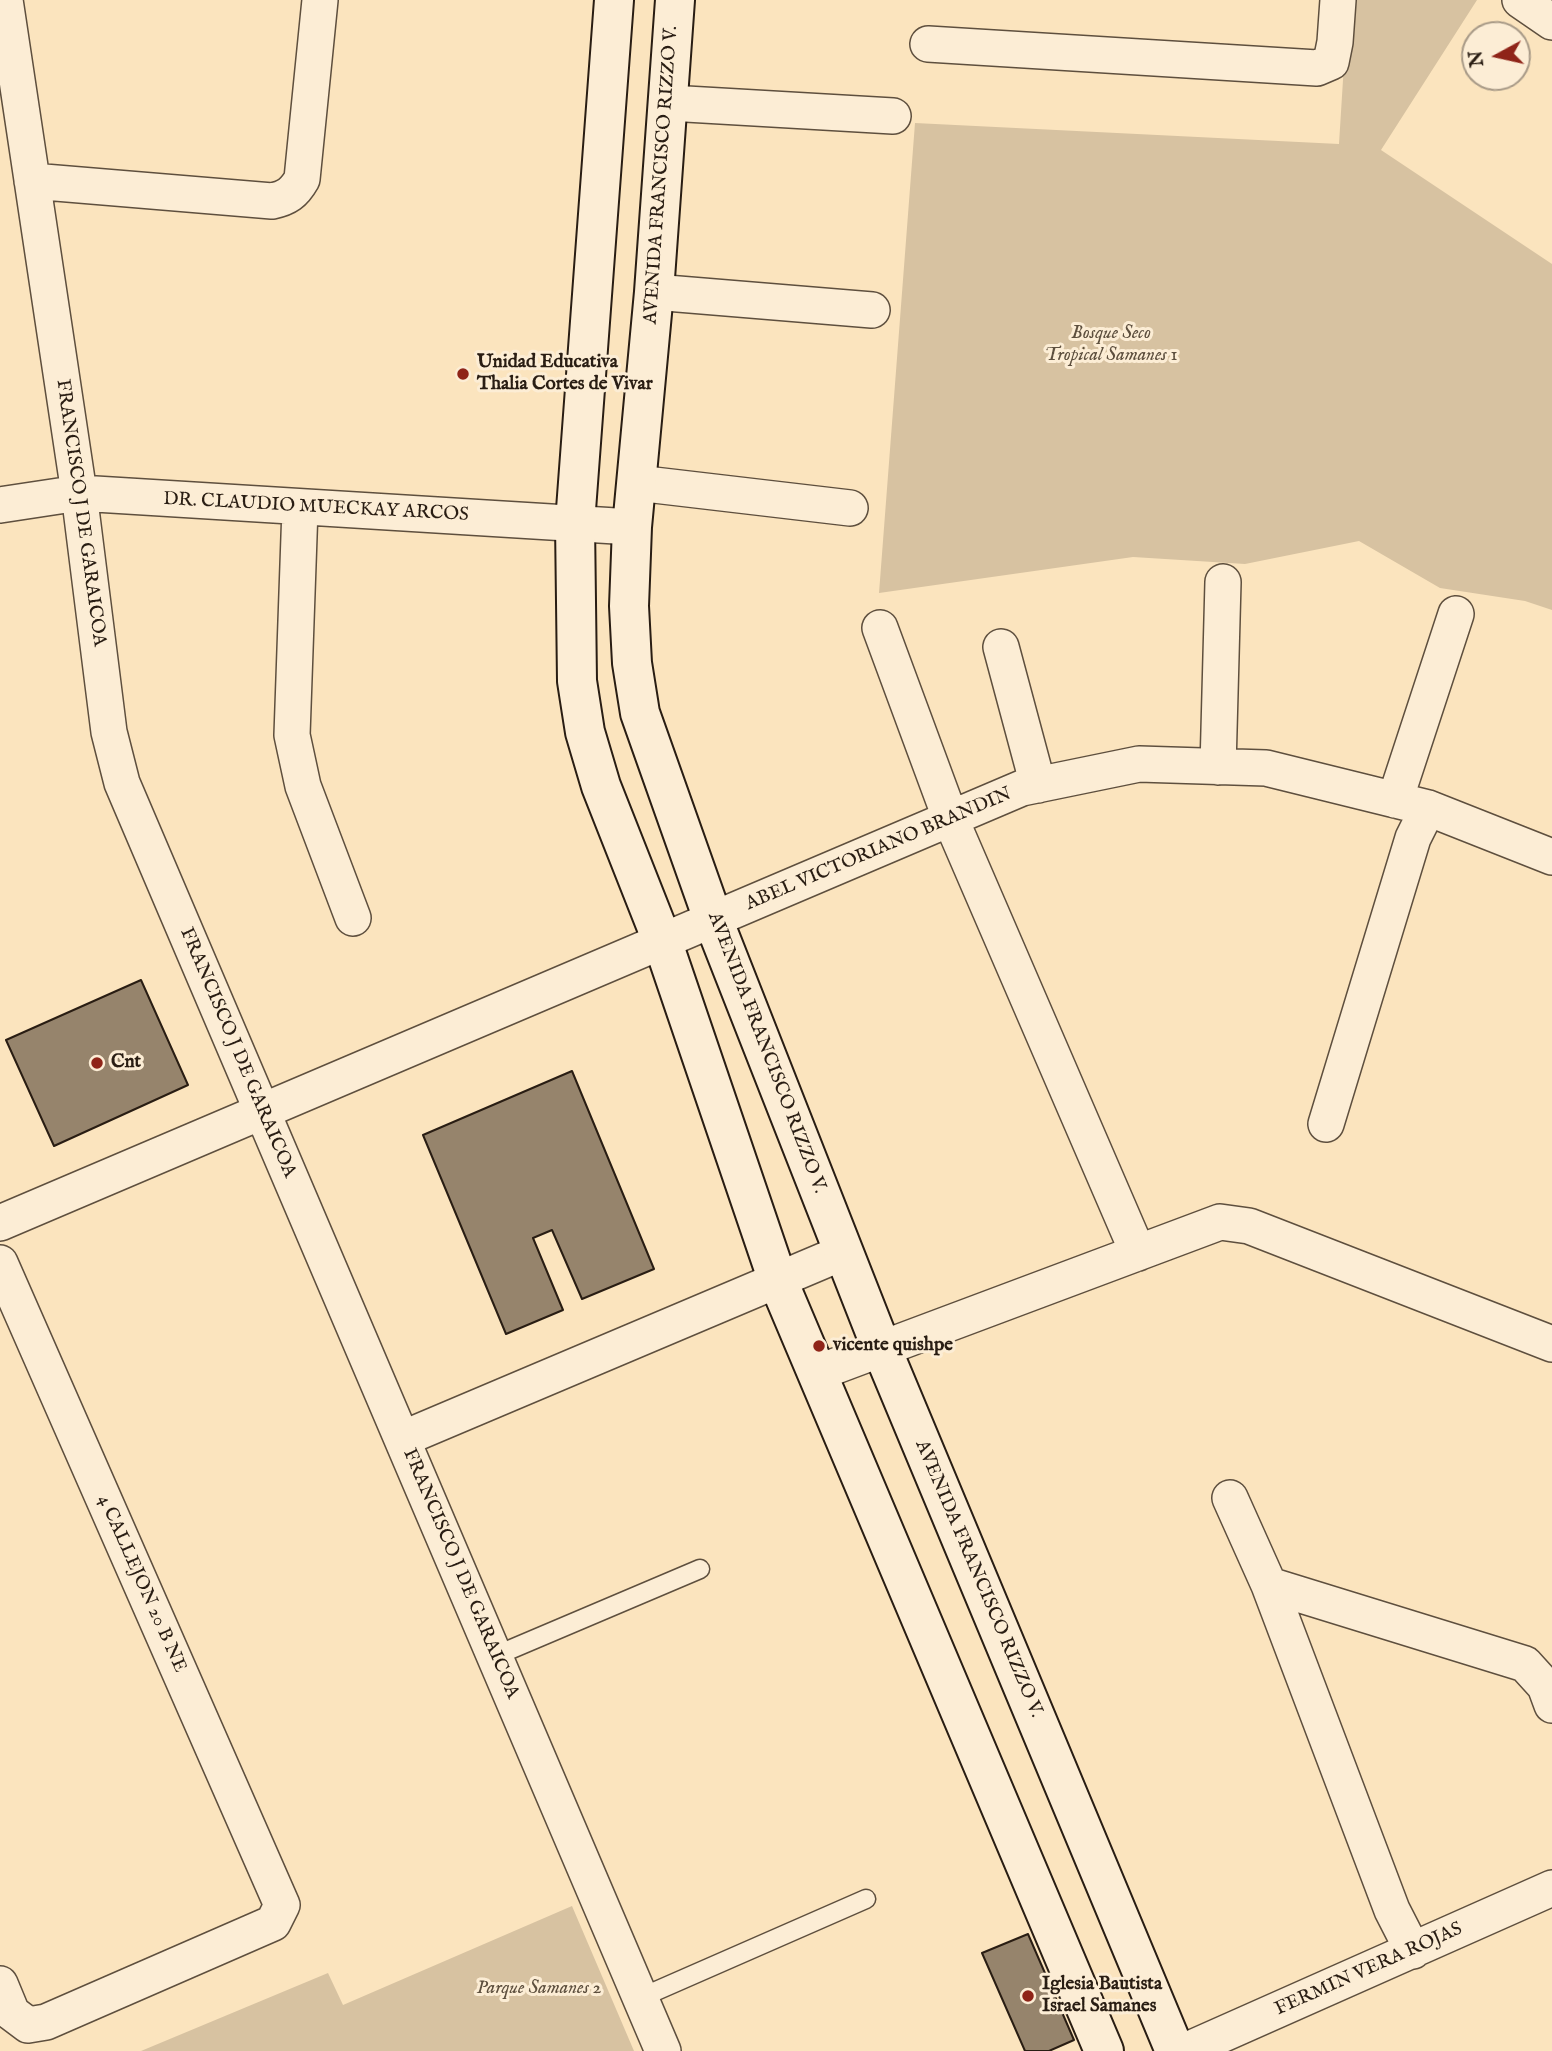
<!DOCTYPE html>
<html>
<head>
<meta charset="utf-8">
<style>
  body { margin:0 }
  #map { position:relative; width:1552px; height:2051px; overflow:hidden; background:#fbe4be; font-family:"IM FELL English",serif }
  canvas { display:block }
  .north { position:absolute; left:1461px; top:21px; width:70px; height:70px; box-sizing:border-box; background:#fcedd5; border:2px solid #a89a87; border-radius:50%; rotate:262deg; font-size:19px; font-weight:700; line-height:28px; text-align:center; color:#291d13 }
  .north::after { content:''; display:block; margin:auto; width:24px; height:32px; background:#8f2418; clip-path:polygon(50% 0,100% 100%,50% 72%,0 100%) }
</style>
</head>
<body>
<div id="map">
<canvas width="1552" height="2051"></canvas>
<div class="north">N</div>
</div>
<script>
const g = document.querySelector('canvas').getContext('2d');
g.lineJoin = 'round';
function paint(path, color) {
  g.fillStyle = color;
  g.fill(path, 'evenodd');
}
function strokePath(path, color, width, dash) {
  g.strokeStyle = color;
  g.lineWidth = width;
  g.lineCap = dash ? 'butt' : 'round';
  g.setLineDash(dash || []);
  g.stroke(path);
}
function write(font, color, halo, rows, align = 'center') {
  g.font = font + ' "IM FELL English",serif';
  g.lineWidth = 6;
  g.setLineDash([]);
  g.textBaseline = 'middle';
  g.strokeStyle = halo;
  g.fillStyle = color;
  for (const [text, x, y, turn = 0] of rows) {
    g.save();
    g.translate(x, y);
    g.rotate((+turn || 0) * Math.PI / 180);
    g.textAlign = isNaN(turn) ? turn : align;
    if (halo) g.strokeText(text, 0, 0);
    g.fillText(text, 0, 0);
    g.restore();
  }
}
paint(new Path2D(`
  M 1348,0 L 1477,0 L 1381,150 L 1552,264 L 1552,610 L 1525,601 L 1440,588 L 1359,541 L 1245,564 L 1133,557 L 879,593 L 915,123 L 1339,144 Z
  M 572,1906 L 634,2051 L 141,2051 L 328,1973 L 343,2005 Z`), '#d7c2a1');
const building = new Path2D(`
  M 141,980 L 188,1085 L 54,1146 L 6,1040 Z
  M 572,1071 L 654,1269 L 582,1299 L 552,1230 L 533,1238 L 563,1310 L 506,1334 L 423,1135 Z
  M 1028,1934 L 1074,2040 L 1049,2051 L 1025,2051 L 982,1953 Z`);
paint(building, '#96846c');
strokePath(building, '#291d13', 2);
const service = new Path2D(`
  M 495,1656 L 700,1569
  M 640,1998 L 866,1899`);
const minor = new Path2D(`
  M 5,0 L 79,493 L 109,732 L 122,783 L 663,2051
  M 1520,0 L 1552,22
  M 928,44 L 1317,68 L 1331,62 L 1335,42 L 1338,0
  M 669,103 L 893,116
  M 32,181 L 272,201 C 287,198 294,193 302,179 L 320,0
  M 654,292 L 872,310
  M 637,483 L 850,508
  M 0,505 L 79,493 L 632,527
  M 300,508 L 292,735 L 303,786 L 353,918
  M 880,628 L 951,820 L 1138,1253
  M 1001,647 L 1038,785
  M 1218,767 L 1223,582
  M 1395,800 L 1456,614
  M 1326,1124 L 1413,838 L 1428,808
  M 0,1223 L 1022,788 L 1139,764 L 1266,768 L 1428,808 L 1552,857
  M 0,1263 L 282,1905 L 273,1923 L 46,2022 L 28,2025 L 12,2013 L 0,1984
  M 817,1373 L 1220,1222 L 1249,1226 L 1552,1344
  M 402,1439 L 844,1252
  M 1230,1498 L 1269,1585 L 1392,1910 L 1413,1951
  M 1269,1585 L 1525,1664 L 1545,1686 L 1552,1705
  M 1185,2051 L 1552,1888`);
const secondary = new Path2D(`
  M 614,0 L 575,523 L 577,681 L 585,732 L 601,786 L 663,943 L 778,1281 L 1104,2051
  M 675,0 L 654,292 L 632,527 L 629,606 L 632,663 L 640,713 L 714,922 L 881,1347 L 1175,2051`);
strokePath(service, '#5e4f3e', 21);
strokePath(minor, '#5e4f3e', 38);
strokePath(secondary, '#291d13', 42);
strokePath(service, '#fcedd5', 18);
strokePath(minor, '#fcedd5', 35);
strokePath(secondary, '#fcedd5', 38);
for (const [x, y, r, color] of [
  [463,374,7,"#8f2418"],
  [97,1063,7,"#8f2418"],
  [819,1346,7,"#8f2418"],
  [1028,1996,7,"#8f2418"]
]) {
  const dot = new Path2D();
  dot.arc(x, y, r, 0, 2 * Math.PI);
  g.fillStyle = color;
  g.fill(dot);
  strokePath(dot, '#fcedd5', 2.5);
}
write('19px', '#291d13', '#fcedd5', [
  ["AVENIDA FRANCISCO RIZZO V.",662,175,-86],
  ["DR. CLAUDIO MUECKAY ARCOS",316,508,3],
  ["FRANCISCO J DE GARAICOA",80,513,82],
  ["ABEL VICTORIANO BRANDIN",879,850,-23],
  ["FRANCISCO J DE GARAICOA",237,1053,67],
  ["AVENIDA FRANCISCO RIZZO V.",766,1053,69],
  ["FRANCISCO J DE GARAICOA",460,1574,67],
  ["AVENIDA FRANCISCO RIZZO V.",978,1579,67],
  ["4 CALLEJON 20 B NE",141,1584,66],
  ["FERMIN VERA ROJAS",1369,1970,-24]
]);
write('italic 19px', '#5d4f3e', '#fcedd5', [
  ["Bosque Seco",1111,334],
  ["Tropical Samanes 1",1111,356],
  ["Parque Samanes 2",539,1989]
]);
write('bold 19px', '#291d13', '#fcedd5', [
  ["Unidad Educativa",477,363],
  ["Thalia Cortes de Vivar",477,385],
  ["Cnt",111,1063],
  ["vicente quishpe",833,1346],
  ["Iglesia Bautista",1042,1985],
  ["Israel Samanes",1042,2007]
], 'left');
</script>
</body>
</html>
